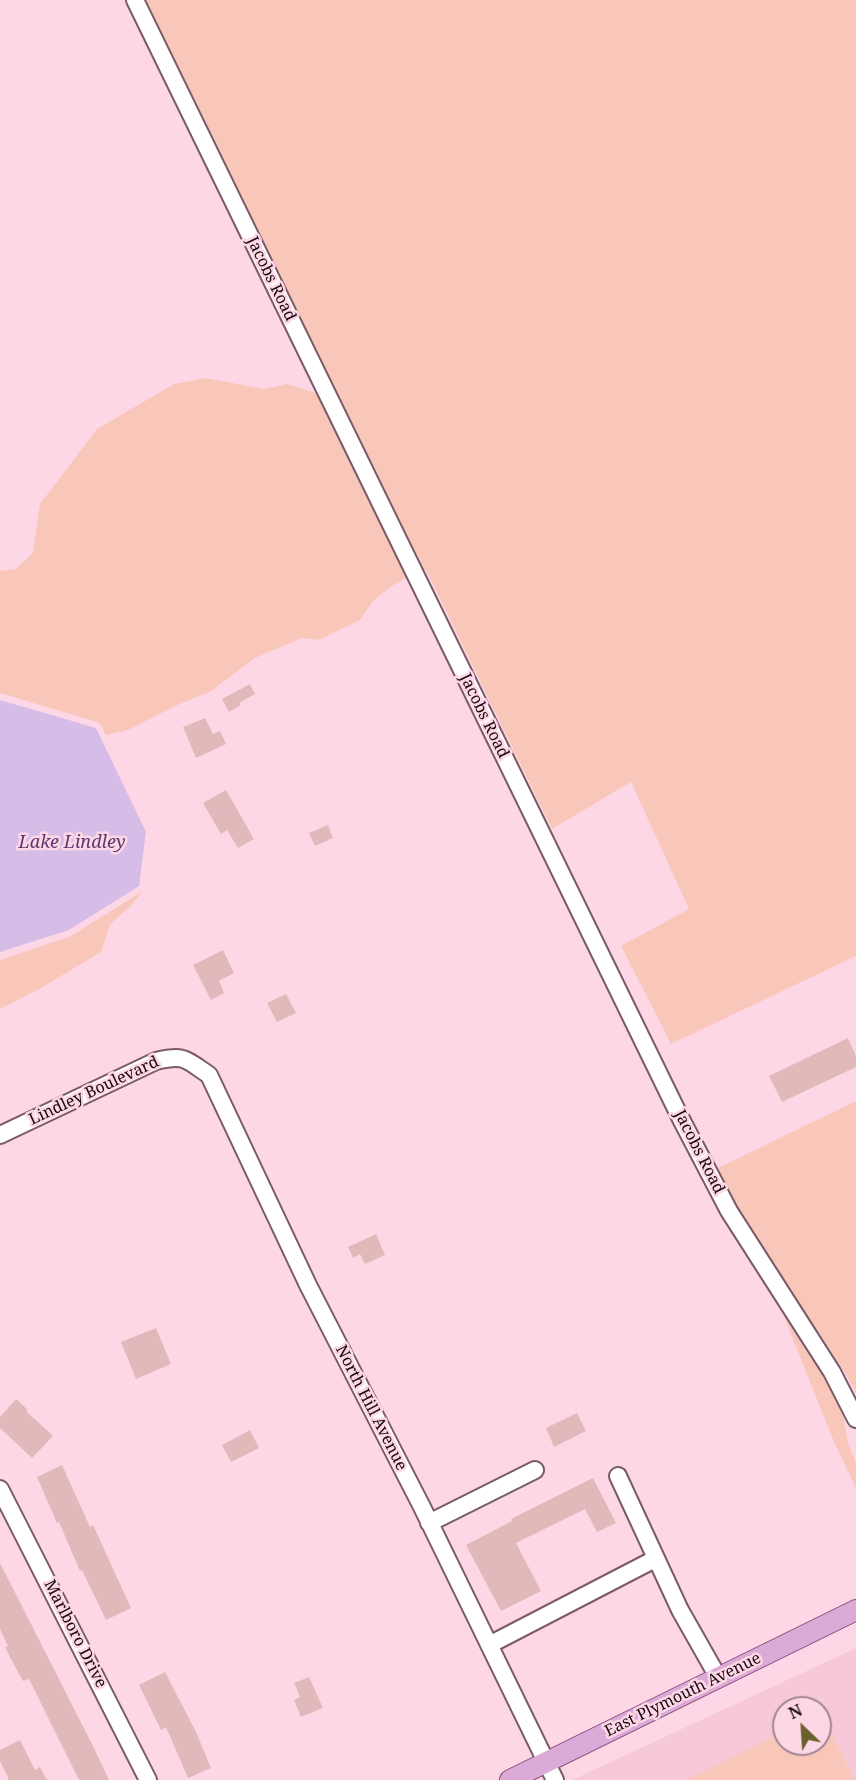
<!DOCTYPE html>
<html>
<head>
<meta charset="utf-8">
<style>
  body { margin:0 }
  #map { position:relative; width:856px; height:1780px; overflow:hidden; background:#fed7e6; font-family:"Noto Serif",serif }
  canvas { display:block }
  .north { position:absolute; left:772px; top:1696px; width:60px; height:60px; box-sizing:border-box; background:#fed7e6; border:2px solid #a18590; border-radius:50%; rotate:335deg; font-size:16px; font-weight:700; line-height:24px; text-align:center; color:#160a0f }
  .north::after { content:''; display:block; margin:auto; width:21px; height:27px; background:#6a602d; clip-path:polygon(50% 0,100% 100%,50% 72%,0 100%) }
</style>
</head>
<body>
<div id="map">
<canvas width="856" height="1780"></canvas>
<div class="north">N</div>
</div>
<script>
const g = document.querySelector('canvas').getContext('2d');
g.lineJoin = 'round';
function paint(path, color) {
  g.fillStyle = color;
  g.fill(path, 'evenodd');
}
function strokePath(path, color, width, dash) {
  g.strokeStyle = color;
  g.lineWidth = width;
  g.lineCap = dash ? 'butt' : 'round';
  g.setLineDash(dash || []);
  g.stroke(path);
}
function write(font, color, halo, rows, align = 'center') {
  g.font = font + ' "Noto Serif",serif';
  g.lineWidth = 5;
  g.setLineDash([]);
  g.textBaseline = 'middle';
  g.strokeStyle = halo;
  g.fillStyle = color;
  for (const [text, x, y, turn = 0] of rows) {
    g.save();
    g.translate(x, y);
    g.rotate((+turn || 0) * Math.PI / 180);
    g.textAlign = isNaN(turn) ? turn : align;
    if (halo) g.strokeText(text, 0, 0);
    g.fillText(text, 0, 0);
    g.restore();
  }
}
paint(new Path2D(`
  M 856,1648 L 856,1780 L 572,1780 ZM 784,1708 L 820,1708 L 820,1744 L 784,1744 Z`), '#f6c8da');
paint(new Path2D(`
  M 142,0 L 856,0 L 856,956 L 671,1044 L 621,946 L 689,909 L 631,782 L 552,829 L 426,570 L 421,571 Z
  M 206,378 L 264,389 L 287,384 L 320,394 L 408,576 L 389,588 L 373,601 L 360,620 L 319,640 L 302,638 L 255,658 L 210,692 L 177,705 L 128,730 L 106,735 L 101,725 L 97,722 L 0,693 L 0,571 L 16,569 L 33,553 L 40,504 L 97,429 L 174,384 Z
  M 143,891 L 130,907 L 110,924 L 101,952 L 41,988 L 0,1009 L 0,960 L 71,936 Z
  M 856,1101 L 856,1393 L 844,1371 L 739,1212 L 718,1168 Z
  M 783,1314 L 824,1377 L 843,1414 L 848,1443 L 856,1463 L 856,1488 L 834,1442 Z
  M 821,1712 L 855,1780 L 686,1780 L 784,1731 L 784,1744 L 820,1744 Z`), '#f9c7ba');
paint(new Path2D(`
  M 0,700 L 96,728 L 146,832 L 139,886 L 69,930 L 0,952 Z`), '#d5bde7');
paint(new Path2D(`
  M 250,684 L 255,694 L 239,703 L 241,705 L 229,712 L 222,699 Z
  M 205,718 L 213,734 L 220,731 L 226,744 L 196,758 L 183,727 Z
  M 226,790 L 254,839 L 238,848 L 227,830 L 221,834 L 203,803 Z
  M 328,825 L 333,838 L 315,846 L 309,833 Z
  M 223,950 L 234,973 L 219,981 L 224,993 L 211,1000 L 193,965 Z
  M 286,994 L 296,1013 L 277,1022 L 267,1003 Z
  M 848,1038 L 856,1056 L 856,1067 L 782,1102 L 769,1076 Z
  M 376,1234 L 385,1255 L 365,1264 L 360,1254 L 353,1258 L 348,1247 Z
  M 156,1328 L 171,1364 L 136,1379 L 121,1342 Z
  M 16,1399 L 28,1410 L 26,1411 L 53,1436 L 32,1458 L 0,1428 L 0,1417 Z
  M 577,1413 L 586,1431 L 554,1447 L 546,1428 Z
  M 250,1430 L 259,1448 L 231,1462 L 222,1445 Z
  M 62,1465 L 90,1527 L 93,1525 L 131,1608 L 106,1620 L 82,1570 L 80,1571 L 59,1522 L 57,1523 L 37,1477 Z
  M 593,1478 L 616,1523 L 597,1532 L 585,1509 L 516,1543 L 541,1591 L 501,1611 L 466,1545 L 512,1521 L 511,1519 Z
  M 0,1563 L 94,1748 L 109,1780 L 79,1780 L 29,1679 L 23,1681 L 11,1659 L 5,1647 L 8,1646 L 0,1629 Z
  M 165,1672 L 196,1732 L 211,1768 L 188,1778 L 166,1727 L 161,1730 L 139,1685 Z
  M 309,1677 L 323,1708 L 301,1717 L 294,1700 L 300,1697 L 294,1683 Z
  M 20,1740 L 35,1770 L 40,1767 L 47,1780 L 9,1780 L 0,1761 L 0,1750 Z`), '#e1b9bb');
const minor = new Path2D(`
  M 135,0 L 681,1119 L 729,1211 L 832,1372 L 856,1419
  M 0,1135 L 156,1061 C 185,1054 185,1059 209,1075 L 308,1285 L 422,1507 L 555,1780
  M 618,1476 L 680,1610 L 718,1677
  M 0,1489 L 148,1780
  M 429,1523 L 535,1470
  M 489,1645 L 655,1559`);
const major = new Path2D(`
  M 510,1780 L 856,1610`);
strokePath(minor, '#7b5b68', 20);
strokePath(major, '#874e7f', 22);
strokePath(minor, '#fff', 16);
strokePath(major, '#dcaad6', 20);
write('16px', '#160a0f', '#fed7e6', [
  ["Jacobs Road",271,279,64],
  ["Jacobs Road",484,716,64],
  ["Lindley Boulevard",94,1091,-25],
  ["Jacobs Road",699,1152,63],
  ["North Hill Avenue",371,1408,63],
  ["Marlboro Drive",75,1634,63],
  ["East Plymouth Avenue",683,1695,-26]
]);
write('italic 18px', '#58386e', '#fed7e6', [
  ["Lake Lindley",72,843]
]);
</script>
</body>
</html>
